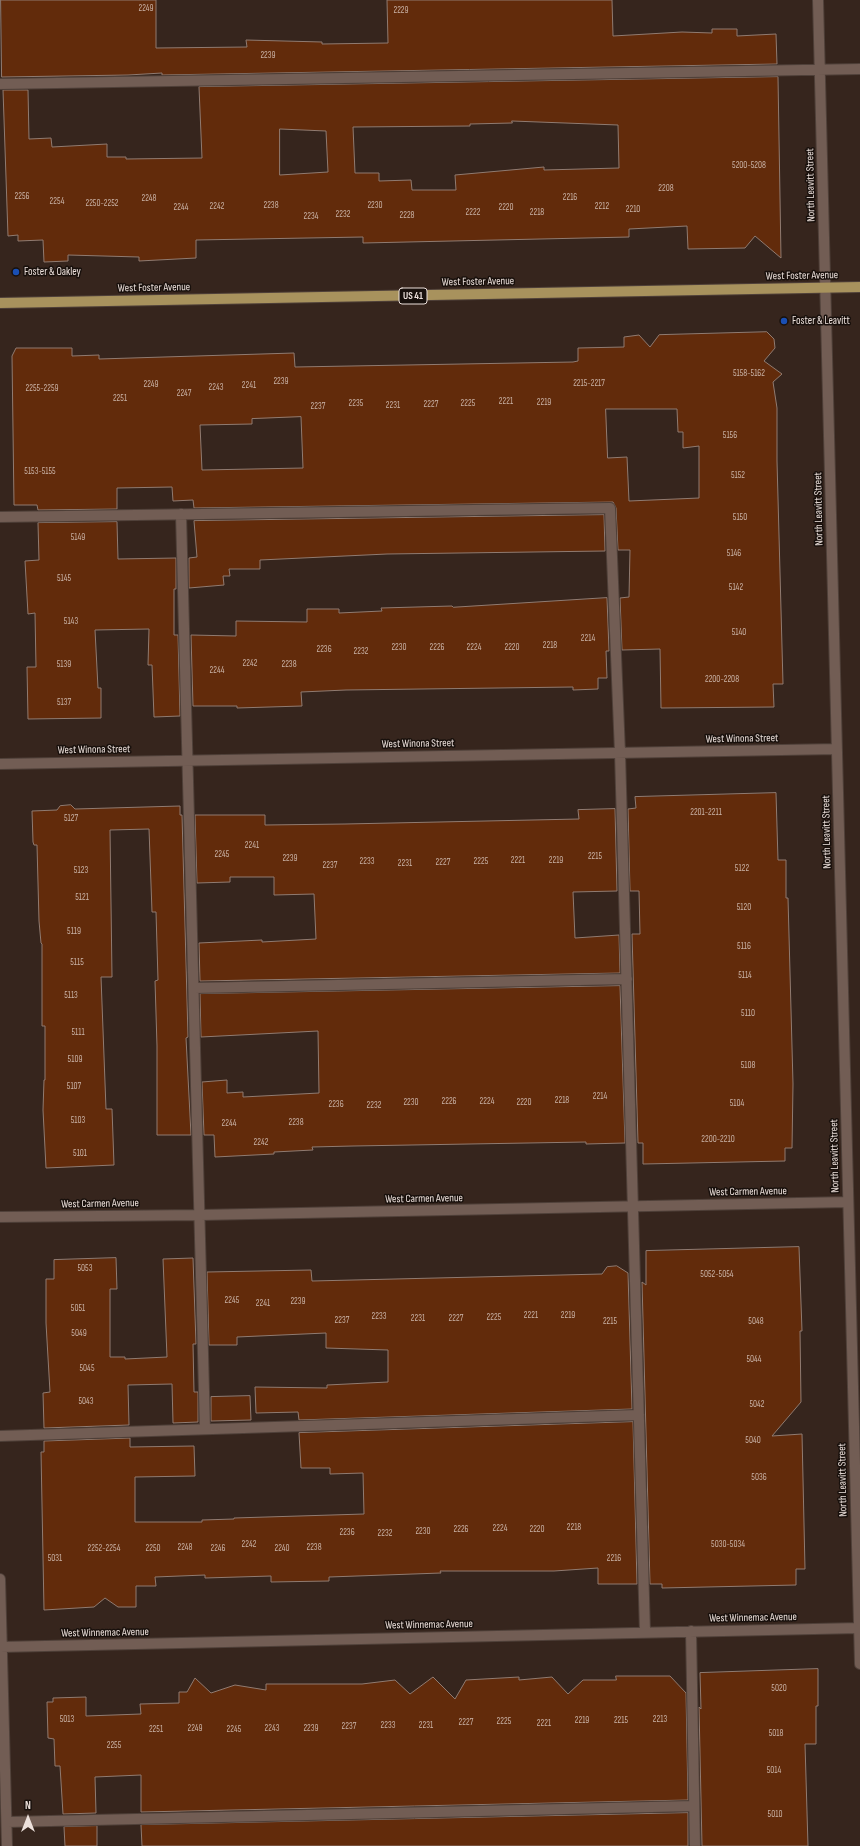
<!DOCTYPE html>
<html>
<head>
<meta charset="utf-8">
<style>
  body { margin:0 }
  #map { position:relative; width:860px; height:1846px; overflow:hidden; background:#36251d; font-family:"Sofia Sans Condensed",sans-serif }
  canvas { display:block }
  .north { position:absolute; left:8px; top:1798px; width:40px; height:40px; -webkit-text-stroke:3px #18100c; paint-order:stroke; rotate:0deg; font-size:11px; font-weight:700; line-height:16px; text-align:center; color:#ece0db }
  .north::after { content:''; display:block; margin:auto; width:14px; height:18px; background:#ece0db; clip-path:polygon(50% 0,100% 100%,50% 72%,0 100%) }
</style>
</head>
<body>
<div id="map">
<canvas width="860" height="1846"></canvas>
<div class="north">N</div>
</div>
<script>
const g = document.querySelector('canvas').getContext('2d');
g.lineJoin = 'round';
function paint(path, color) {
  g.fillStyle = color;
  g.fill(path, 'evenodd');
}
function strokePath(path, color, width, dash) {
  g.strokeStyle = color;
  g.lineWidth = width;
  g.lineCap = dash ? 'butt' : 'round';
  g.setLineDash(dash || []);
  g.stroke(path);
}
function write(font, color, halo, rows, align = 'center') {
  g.font = font + ' "Sofia Sans Condensed",sans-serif';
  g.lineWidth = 3;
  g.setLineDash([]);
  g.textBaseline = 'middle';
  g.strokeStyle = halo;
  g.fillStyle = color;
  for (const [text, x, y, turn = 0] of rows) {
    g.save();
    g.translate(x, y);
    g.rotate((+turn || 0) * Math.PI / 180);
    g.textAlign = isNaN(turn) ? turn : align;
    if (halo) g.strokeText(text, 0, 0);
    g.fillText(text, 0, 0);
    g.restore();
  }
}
const building = new Path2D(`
  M 1,0 L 156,0 L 156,48 L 247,47 L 246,40 L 322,42 L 322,44 L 388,43 L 387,0 L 612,0 L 613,36 L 682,32 L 712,33 L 712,29 L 737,29 L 737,36 L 776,34 L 777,64 L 162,75 L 162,73 L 128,75 L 2,77 Z
  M 778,77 L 781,258 L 755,236 L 745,248 L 688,249 L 687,226 L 629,229 L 629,237 L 363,243 L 363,237 L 196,240 L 196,258 L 139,261 L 139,257 L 68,255 L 68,261 L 44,262 L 43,240 L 18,241 L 18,235 L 8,236 L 3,90 L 28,90 L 29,139 L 51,138 L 52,147 L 107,144 L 107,157 L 126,157 L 126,159 L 202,158 L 199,87 ZM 512,121 L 618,125 L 619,168 L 544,170 L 544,167 L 455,175 L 456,190 L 412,190 L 411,180 L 379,181 L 379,173 L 355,173 L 353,127 L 470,126 L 470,124 L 512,123 ZM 280,129 L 326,131 L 328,172 L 280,175 Z
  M 767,332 L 774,339 L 775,348 L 764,361 L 782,374 L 773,382 L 777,408 L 777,461 L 783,684 L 773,684 L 774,707 L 661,708 L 660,649 L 622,650 L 620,598 L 629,597 L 630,550 L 618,550 L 616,508 L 613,502 L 194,508 L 193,500 L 173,501 L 172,487 L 117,488 L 117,509 L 38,510 L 37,505 L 14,505 L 12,356 L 16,348 L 72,348 L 72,356 L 99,355 L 99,359 L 294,353 L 295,367 L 573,362 L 578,361 L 578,348 L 624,347 L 624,337 L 639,335 L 650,347 L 659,335 ZM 606,409 L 677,409 L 678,432 L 683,432 L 683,448 L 699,446 L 699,498 L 629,501 L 627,457 L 608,458 ZM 301,417 L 303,468 L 202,470 L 200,425 L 252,424 L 252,419 Z
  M 604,515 L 605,551 L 387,554 L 260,560 L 260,569 L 229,569 L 230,576 L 223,576 L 224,585 L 189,588 L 189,558 L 197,557 L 194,521 Z
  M 117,522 L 118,559 L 176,558 L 176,589 L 174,589 L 174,635 L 178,635 L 180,716 L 154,717 L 152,665 L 148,665 L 149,629 L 95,630 L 98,688 L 101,688 L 101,718 L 28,719 L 27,667 L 36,667 L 35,613 L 28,614 L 25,561 L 39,560 L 38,523 Z
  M 607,598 L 609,651 L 606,651 L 607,678 L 598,678 L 598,689 L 573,690 L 573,687 L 346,690 L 301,692 L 302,706 L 237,708 L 237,706 L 193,706 L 191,635 L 236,636 L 236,621 L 307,622 L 307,609 L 339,609 L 339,613 L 382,611 L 381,608 L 452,606 L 453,607 Z
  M 776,793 L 778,860 L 786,860 L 786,898 L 788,898 L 793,1084 L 792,1148 L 785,1148 L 785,1161 L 643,1164 L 643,1143 L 638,1143 L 632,934 L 640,934 L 639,891 L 630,891 L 628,809 L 636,808 L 635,797 Z
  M 71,805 L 75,809 L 180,806 L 180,815 L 182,815 L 188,1037 L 186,1038 L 191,1135 L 157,1135 L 157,1046 L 155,981 L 158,980 L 156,912 L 152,912 L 149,829 L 110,830 L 112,977 L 101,977 L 106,1109 L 112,1109 L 114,1165 L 46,1168 L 43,1110 L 44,1080 L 45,1080 L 45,1026 L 42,1026 L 42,944 L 41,943 L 39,921 L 37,845 L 34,845 L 33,842 L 32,811 L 57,810 L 60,806 Z
  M 615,809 L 617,891 L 573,892 L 575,938 L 619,935 L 620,973 L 200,981 L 199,943 L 262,940 L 262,942 L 316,939 L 314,894 L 274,895 L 274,877 L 230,877 L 230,882 L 197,883 L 195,815 L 265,815 L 265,825 L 345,824 L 579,819 L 578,810 Z
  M 620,986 L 625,1143 L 586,1144 L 586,1142 L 353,1146 L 312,1147 L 313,1150 L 274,1152 L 274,1154 L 215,1157 L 214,1135 L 204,1135 L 202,1082 L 227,1080 L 227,1093 L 243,1092 L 243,1097 L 319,1093 L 318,1031 L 201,1037 L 200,994 Z
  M 799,1247 L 802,1331 L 800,1331 L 801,1402 L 772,1436 L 802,1434 L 805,1569 L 796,1569 L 796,1585 L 662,1588 L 662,1584 L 650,1584 L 642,1282 L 646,1285 L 646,1251 Z
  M 116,1258 L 117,1289 L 110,1289 L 110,1357 L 125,1357 L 125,1359 L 167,1357 L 163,1259 L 193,1258 L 196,1344 L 193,1344 L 194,1392 L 198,1392 L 198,1422 L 173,1423 L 172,1384 L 128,1385 L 129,1425 L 44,1428 L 43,1393 L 50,1392 L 46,1323 L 46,1279 L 54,1279 L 54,1260 Z
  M 617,1266 L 628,1273 L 632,1409 L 299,1420 L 298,1412 L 256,1413 L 255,1387 L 327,1388 L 327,1385 L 388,1382 L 388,1350 L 326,1348 L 326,1333 L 237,1337 L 237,1345 L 209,1345 L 207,1272 L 311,1270 L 312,1281 L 602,1274 L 607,1267 Z
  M 250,1396 L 251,1420 L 211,1421 L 211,1397 Z
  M 633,1422 L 637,1584 L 598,1584 L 598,1568 L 554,1571 L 440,1571 L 441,1573 L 329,1577 L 329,1581 L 271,1582 L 271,1576 L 205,1578 L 205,1575 L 155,1577 L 156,1586 L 136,1586 L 136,1607 L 118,1607 L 105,1598 L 94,1607 L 44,1610 L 41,1452 L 44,1452 L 44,1441 L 130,1438 L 130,1447 L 194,1446 L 195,1476 L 135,1477 L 135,1522 L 202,1522 L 202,1520 L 234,1519 L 234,1518 L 364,1514 L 363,1473 L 330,1474 L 330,1468 L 301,1468 L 299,1433 Z
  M 818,1669 L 818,1706 L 816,1706 L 816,1744 L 805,1744 L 808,1846 L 702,1846 L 699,1707 L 701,1709 L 700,1673 Z
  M 616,1676 L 670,1676 L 686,1693 L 688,1800 L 141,1812 L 141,1775 L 95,1777 L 96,1813 L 63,1814 L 60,1766 L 55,1766 L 54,1739 L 48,1738 L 47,1702 L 53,1702 L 53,1698 L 86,1697 L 86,1716 L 141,1714 L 140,1704 L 179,1703 L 179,1692 L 187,1692 L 195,1678 L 211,1693 L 235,1685 L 266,1690 L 266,1684 L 362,1684 L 395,1680 L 410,1694 L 433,1677 L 455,1699 L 466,1680 L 519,1677 L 519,1680 L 552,1677 L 568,1694 L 583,1680 L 616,1680 Z
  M 688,1813 L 688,1846 L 142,1846 L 141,1825 Z
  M 97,1826 L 97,1846 L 65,1846 L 64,1827 Z`);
paint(building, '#622b0b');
strokePath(building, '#907b71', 1);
const minor = new Path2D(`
  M 818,0 L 860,1664
  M 0,84 L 860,69
  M 181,514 L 205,1429
  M 0,517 L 610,508 L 620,753 L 645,1632
  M 0,764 L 837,749
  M 194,988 L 627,979
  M 0,1217 L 200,1215 L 848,1202
  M 0,1436 L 639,1415
  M 0,1579 L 7,1846
  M 691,1631 L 695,1846
  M 0,1647 L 859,1628
  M 7,1822 L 694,1806`);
const major = new Path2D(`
  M 0,303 L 860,287`);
strokePath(minor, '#4f4039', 12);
strokePath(major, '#4f4039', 12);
strokePath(minor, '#725d54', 10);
strokePath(major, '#a8925d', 10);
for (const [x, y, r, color] of [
  [16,272,4,"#1a4fb4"],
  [784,321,4,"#1a4fb4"]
]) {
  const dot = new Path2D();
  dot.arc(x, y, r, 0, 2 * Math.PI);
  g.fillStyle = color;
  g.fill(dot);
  strokePath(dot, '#18100c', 1.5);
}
write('9px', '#cab3a7', null, [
  ["2249",146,9],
  ["2229",401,11],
  ["2239",268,56],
  ["5200-5208",749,166],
  ["2208",666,189],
  ["2256",22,197],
  ["2216",570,198],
  ["2248",149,199],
  ["2254",57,202],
  ["2250-2252",102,204],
  ["2238",271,206],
  ["2230",375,206],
  ["2242",217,207],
  ["2212",602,207],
  ["2244",181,208],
  ["2220",506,208],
  ["2210",633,210],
  ["2222",473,213],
  ["2218",537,213],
  ["2232",343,215],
  ["2228",407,216],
  ["2234",311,217],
  ["5158-5162",749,374],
  ["2239",281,382],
  ["2215-2217",589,384],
  ["2249",151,385],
  ["2241",249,386],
  ["2243",216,388],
  ["2255-2259",42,389],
  ["2247",184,394],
  ["2251",120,399],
  ["2221",506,402],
  ["2219",544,403],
  ["2235",356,404],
  ["2225",468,404],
  ["2227",431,405],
  ["2231",393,406],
  ["2237",318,407],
  ["5156",730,436],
  ["5153-5155",40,472],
  ["5152",738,476],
  ["5150",740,518],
  ["5149",78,538],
  ["5146",734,554],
  ["5145",64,579],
  ["5142",736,588],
  ["5143",71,622],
  ["5140",739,633],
  ["2214",588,639],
  ["2218",550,646],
  ["2230",399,648],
  ["2226",437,648],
  ["2224",474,648],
  ["2220",512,648],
  ["2236",324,650],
  ["2232",361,652],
  ["2242",250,664],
  ["5139",64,665],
  ["2238",289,665],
  ["2244",217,671],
  ["2200-2208",722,680],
  ["5137",64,703],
  ["2201-2211",706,813],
  ["5127",71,819],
  ["2241",252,846],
  ["2245",222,855],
  ["2215",595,857],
  ["2239",290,859],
  ["2221",518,861],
  ["2219",556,861],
  ["2233",367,862],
  ["2225",481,862],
  ["2227",443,863],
  ["2231",405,864],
  ["2237",330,866],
  ["5122",742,869],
  ["5123",81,871],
  ["5121",82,898],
  ["5120",744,908],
  ["5119",74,932],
  ["5116",744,947],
  ["5115",77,963],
  ["5114",745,976],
  ["5113",71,996],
  ["5110",748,1014],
  ["5111",78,1033],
  ["5109",75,1060],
  ["5108",748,1066],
  ["5107",74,1087],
  ["2214",600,1097],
  ["2218",562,1101],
  ["2226",449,1102],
  ["2224",487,1102],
  ["2230",411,1103],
  ["2220",524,1103],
  ["5104",737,1104],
  ["2236",336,1105],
  ["2232",374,1106],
  ["5103",78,1121],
  ["2238",296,1123],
  ["2244",229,1124],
  ["2200-2210",718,1140],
  ["2242",261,1143],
  ["5101",80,1154],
  ["5053",85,1269],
  ["5052-5054",717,1275],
  ["2245",232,1301],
  ["2239",298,1302],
  ["2241",263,1304],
  ["5051",78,1309],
  ["2221",531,1316],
  ["2219",568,1316],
  ["2233",379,1317],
  ["2225",494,1318],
  ["2231",418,1319],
  ["2227",456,1319],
  ["2237",342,1321],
  ["2215",610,1322],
  ["5048",756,1322],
  ["5049",79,1334],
  ["5044",754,1360],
  ["5045",87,1369],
  ["5043",86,1402],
  ["5042",757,1405],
  ["5040",753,1441],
  ["5036",759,1478],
  ["2218",574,1528],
  ["2224",500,1529],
  ["2226",461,1530],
  ["2220",537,1530],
  ["2230",423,1532],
  ["2236",347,1533],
  ["2232",385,1534],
  ["2242",249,1545],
  ["5030-5034",728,1545],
  ["2248",185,1548],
  ["2238",314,1548],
  ["2252-2254",104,1549],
  ["2250",153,1549],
  ["2246",218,1549],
  ["2240",282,1549],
  ["5031",55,1559],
  ["2216",614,1559],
  ["5020",779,1689],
  ["5013",67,1720],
  ["2213",660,1720],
  ["2219",582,1721],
  ["2215",621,1721],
  ["2225",504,1722],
  ["2227",466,1723],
  ["2221",544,1724],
  ["2233",388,1726],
  ["2231",426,1726],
  ["2237",349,1727],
  ["2249",195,1729],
  ["2243",272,1729],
  ["2239",311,1729],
  ["2251",156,1730],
  ["2245",234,1730],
  ["5018",776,1734],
  ["2255",114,1746],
  ["5014",774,1771],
  ["5010",775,1815]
]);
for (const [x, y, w] of [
  [413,296,28]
]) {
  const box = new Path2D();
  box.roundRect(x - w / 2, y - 8, w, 16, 3);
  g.fillStyle = '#18100c';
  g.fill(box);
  strokePath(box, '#ece0db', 1);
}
write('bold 10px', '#ece0db', null, [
  ["US 41",413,296]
]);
write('11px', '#ece0db', '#18100c', [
  ["North Leavitt Street",811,185,-91],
  ["West Foster Avenue",802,276,-1],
  ["West Foster Avenue",478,282,-1],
  ["West Foster Avenue",154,288,-1],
  ["North Leavitt Street",819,509,-91],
  ["West Winona Street",742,739,-1],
  ["West Winona Street",418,744,-1],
  ["West Winona Street",94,750,-1],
  ["North Leavitt Street",827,832,-91],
  ["North Leavitt Street",835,1156,-91],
  ["West Carmen Avenue",748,1192,-1],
  ["West Carmen Avenue",424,1199,-1],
  ["West Carmen Avenue",100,1204,-1],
  ["North Leavitt Street",843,1480,-91],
  ["West Winnemac Avenue",753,1618,-1],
  ["West Winnemac Avenue",429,1625,-1],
  ["West Winnemac Avenue",105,1633,-1]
]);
write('11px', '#ece0db', '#18100c', [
  ["Foster & Oakley",24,272],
  ["Foster & Leavitt",792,321]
], 'left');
</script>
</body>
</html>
